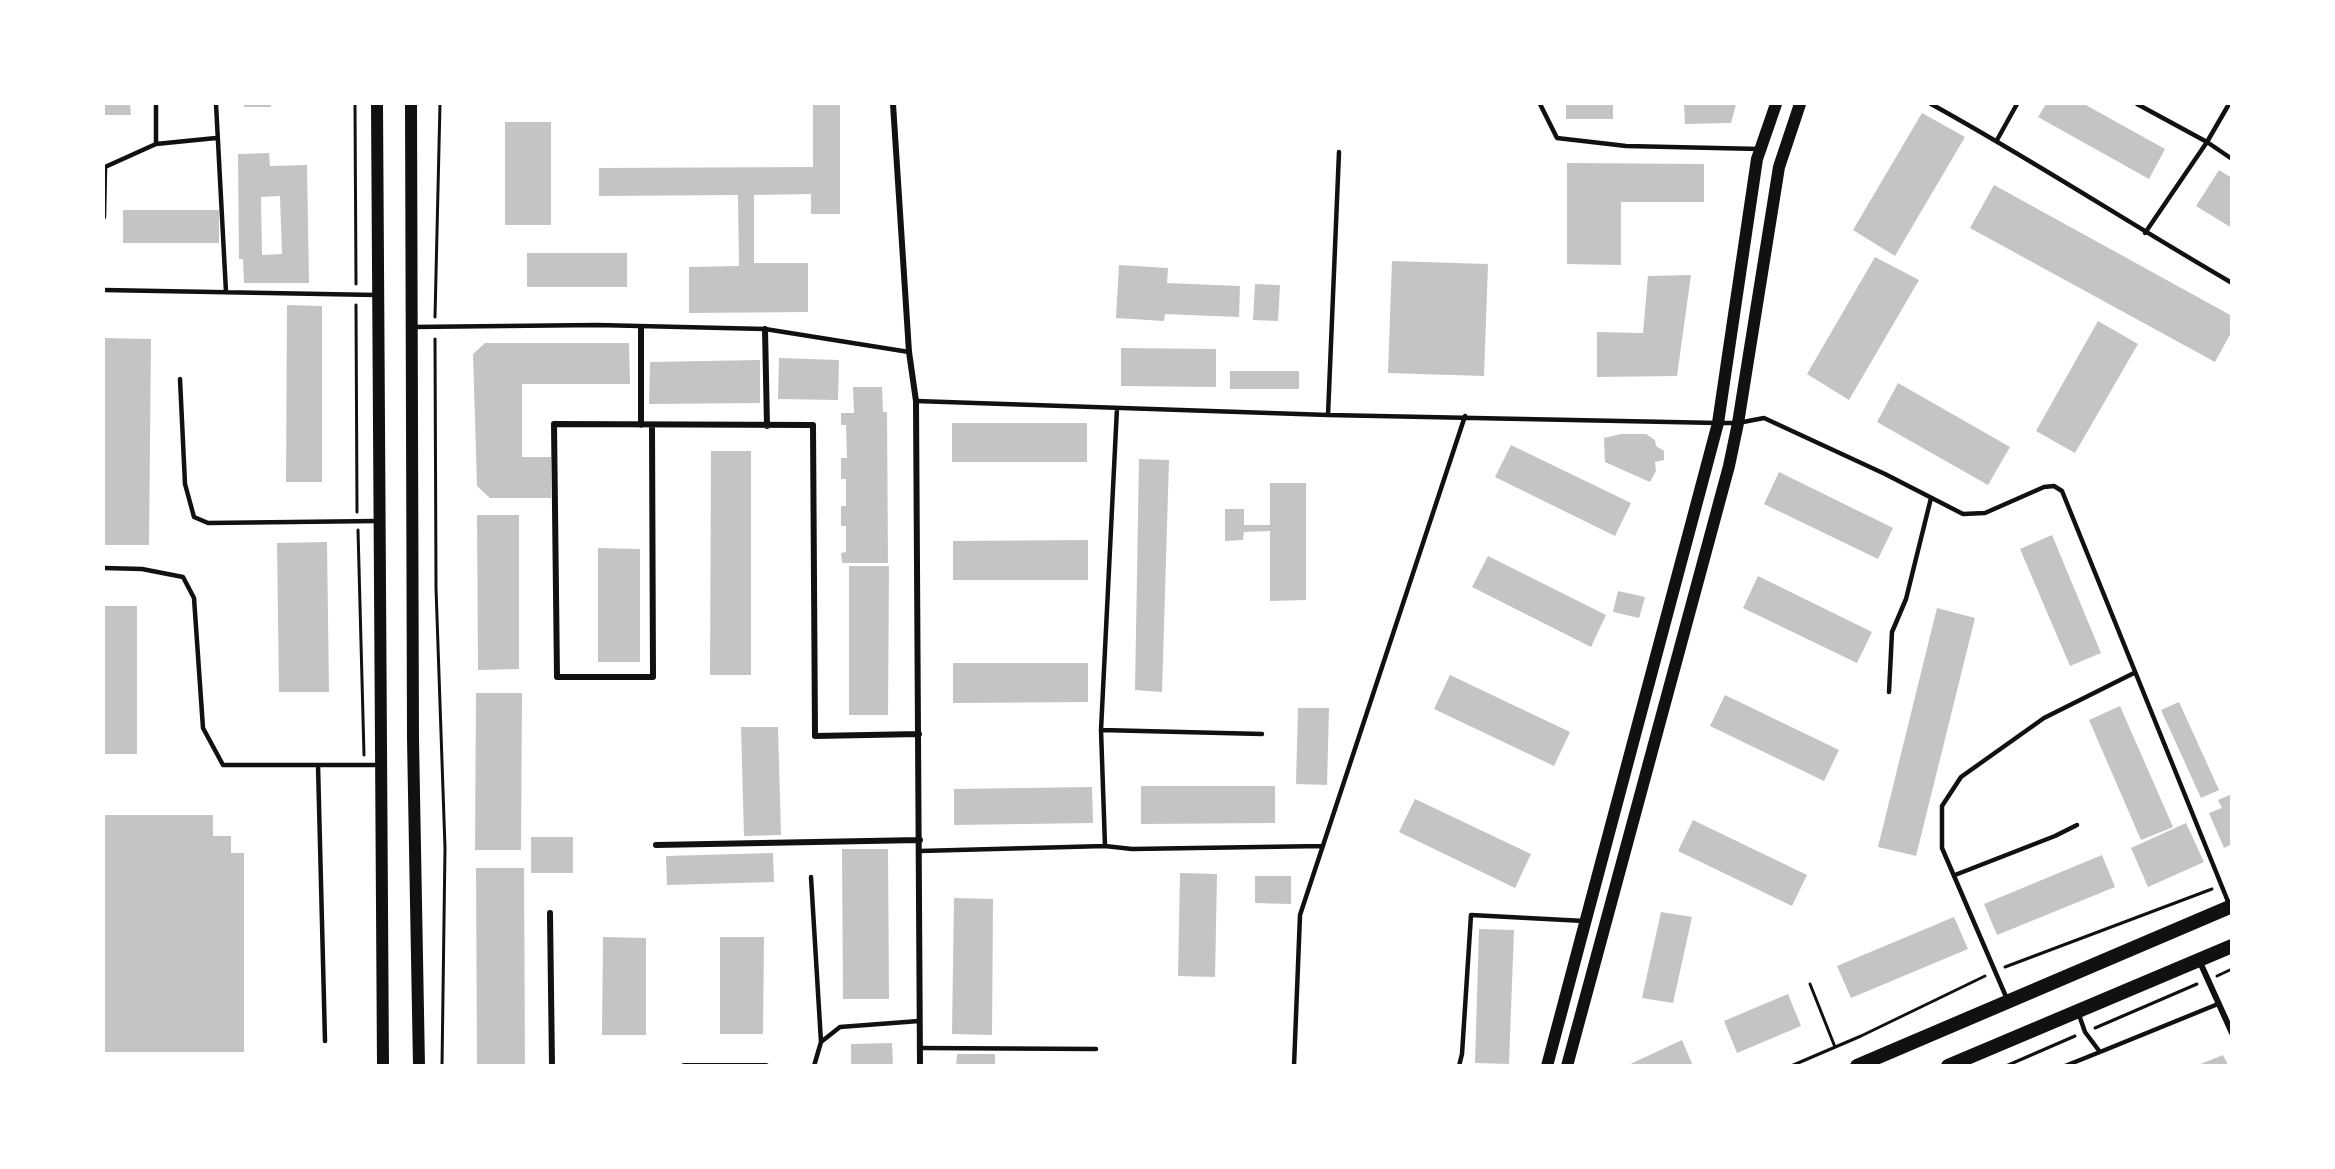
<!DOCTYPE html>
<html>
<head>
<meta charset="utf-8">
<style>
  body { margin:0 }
  #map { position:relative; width:2335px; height:1169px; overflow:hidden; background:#fff; font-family:"Exo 2",sans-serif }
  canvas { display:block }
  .frame { position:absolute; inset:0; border:105px solid #fff; pointer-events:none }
</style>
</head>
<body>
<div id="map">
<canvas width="2335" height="1169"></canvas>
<div class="frame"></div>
</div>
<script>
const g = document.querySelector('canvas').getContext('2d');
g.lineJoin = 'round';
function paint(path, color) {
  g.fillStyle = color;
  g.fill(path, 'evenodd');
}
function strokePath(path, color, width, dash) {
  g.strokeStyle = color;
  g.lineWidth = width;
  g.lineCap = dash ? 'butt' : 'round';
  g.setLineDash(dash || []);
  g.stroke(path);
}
paint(new Path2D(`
  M 104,104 L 130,104 L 131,115 L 104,115 Z
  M 244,104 L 271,104 L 271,107 L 244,107 Z
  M 813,104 L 840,104 L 840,214 L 811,214 L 811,194 L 754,195 L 754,263 L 808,263 L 808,312 L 689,313 L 689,267 L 739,266 L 738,195 L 599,196 L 599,168 L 813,167 Z
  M 1566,104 L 1613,104 L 1613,119 L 1566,119 Z
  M 1684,104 L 1736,104 L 1731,123 L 1685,124 Z
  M 2046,104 L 2084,104 L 2165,149 L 2149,179 L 2038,117 Z
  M 1922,113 L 1965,137 L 1895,256 L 1853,230 Z
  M 505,122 L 551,122 L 551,225 L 505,225 Z
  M 269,153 L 270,166 L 307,165 L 309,283 L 244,283 L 243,259 L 239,259 L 238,154 ZM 280,196 L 282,254 L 262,255 L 261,197 Z
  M 1567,163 L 1704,164 L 1704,202 L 1621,202 L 1621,265 L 1567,264 Z
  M 2219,170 L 2232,178 L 2232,228 L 2196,206 Z
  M 1994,185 L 2232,316 L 2232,331 L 2215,362 L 1970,228 Z
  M 123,210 L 219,210 L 219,243 L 123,243 Z
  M 527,253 L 627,253 L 627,287 L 527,287 Z
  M 1875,257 L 1919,280 L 1849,400 L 1807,374 Z
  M 1392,261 L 1488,264 L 1484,376 L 1388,373 Z
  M 1119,265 L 1168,268 L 1167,283 L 1240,286 L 1239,317 L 1165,314 L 1164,321 L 1116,318 Z
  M 1691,275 L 1677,376 L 1597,377 L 1597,332 L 1643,333 L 1648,276 Z
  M 1255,284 L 1280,285 L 1278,321 L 1253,320 Z
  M 287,305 L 322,306 L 322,482 L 286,482 Z
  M 2098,321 L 2138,344 L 2075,453 L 2036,431 Z
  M 104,338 L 151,339 L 149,545 L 104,545 Z
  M 485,343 L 629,343 L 630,384 L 522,384 L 522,457 L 551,457 L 551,498 L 490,498 L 477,486 L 473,354 Z
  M 1121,348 L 1216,349 L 1216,387 L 1121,386 Z
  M 779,358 L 839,360 L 838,400 L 778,399 Z
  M 760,360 L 760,403 L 649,404 L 650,362 Z
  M 1230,371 L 1299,371 L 1299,389 L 1230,389 Z
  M 1898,383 L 2010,447 L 1988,485 L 1877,422 Z
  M 853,387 L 882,387 L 883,412 L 887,412 L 888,563 L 842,563 L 841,553 L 846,552 L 846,526 L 841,526 L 841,506 L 846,506 L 846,479 L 841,479 L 841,458 L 847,458 L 846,425 L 841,425 L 841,413 L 854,413 Z
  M 952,423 L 1087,423 L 1087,462 L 952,462 Z
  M 1621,434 L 1646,434 L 1655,440 L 1656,446 L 1664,451 L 1664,460 L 1655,462 L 1656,471 L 1650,482 L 1605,462 L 1604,438 Z
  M 1511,445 L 1631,503 L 1615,536 L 1495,477 Z
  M 711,451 L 751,451 L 751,675 L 710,675 Z
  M 1139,459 L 1169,460 L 1162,692 L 1135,690 Z
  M 1779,472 L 1893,528 L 1878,559 L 1764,504 Z
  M 1270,483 L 1306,483 L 1306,600 L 1270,601 L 1270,531 L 1244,532 L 1243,540 L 1225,541 L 1225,509 L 1244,509 L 1244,525 L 1270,525 Z
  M 477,515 L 519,515 L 519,669 L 478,670 Z
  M 2052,535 L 2101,653 L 2070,666 L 2020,549 Z
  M 1088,540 L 1088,580 L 953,580 L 953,541 Z
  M 327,542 L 329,692 L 279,692 L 277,543 Z
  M 598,548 L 640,549 L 640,662 L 598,662 Z
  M 1488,556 L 1606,615 L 1591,647 L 1472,587 Z
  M 849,566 L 889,566 L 888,715 L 849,715 Z
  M 1758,576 L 1872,632 L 1857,663 L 1743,608 Z
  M 1618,591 L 1645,597 L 1639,618 L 1613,612 Z
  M 104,606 L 137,606 L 137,754 L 104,754 Z
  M 1937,608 L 1975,618 L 1916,856 L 1878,847 Z
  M 953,663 L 1088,663 L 1088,702 L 953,703 Z
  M 1450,675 L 1570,732 L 1554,766 L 1434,709 Z
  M 476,693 L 522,693 L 521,850 L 475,850 Z
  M 1725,695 L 1839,750 L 1824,781 L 1710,726 Z
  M 2179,702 L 2219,790 L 2201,798 L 2161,710 Z
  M 2120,706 L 2173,827 L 2141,840 L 2089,720 Z
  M 1298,708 L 1329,708 L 1327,785 L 1296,784 Z
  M 741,727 L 778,727 L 781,835 L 744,836 Z
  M 1141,786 L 1275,786 L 1275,823 L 1141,824 Z
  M 1092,787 L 1093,823 L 954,825 L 954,789 Z
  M 2232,794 L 2232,844 L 2224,848 L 2209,813 L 2222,808 L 2218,800 Z
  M 1415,799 L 1531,854 L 1515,888 L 1399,832 Z
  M 104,815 L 213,815 L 213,836 L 231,836 L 231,853 L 244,853 L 244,1052 L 104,1052 Z
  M 1693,820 L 1807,875 L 1792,906 L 1678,851 Z
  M 2186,823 L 2204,862 L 2148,887 L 2131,848 Z
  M 531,837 L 573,837 L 573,873 L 531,873 Z
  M 842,849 L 888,849 L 889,999 L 843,999 Z
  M 773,853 L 774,882 L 667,885 L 666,856 Z
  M 2102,855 L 2115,887 L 1997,935 L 1984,904 Z
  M 476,868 L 524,868 L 525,1066 L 477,1066 Z
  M 1180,873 L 1217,874 L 1215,977 L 1178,976 Z
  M 1255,876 L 1291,876 L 1291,904 L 1255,903 Z
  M 954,898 L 993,899 L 992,1035 L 952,1034 Z
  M 1661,912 L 1692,917 L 1673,1003 L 1642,998 Z
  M 1954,917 L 1968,949 L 1851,998 L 1837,966 Z
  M 1479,929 L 1514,930 L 1509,1064 L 1475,1063 Z
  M 603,937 L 646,938 L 646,1035 L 602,1035 Z
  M 720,937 L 764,937 L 763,1034 L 720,1034 Z
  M 1788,994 L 1801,1026 L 1737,1053 L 1724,1021 Z
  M 1682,1040 L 1693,1066 L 1626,1066 Z
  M 892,1043 L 893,1066 L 851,1066 L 851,1044 Z
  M 957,1054 L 995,1054 L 995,1066 L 956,1066 Z
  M 2223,1055 L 2228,1065 L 2198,1065 Z`), '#c4c4c4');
strokePath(new Path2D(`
  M 355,104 L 356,284
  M 356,305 L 357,512
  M 435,317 L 440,104
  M 435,339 L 436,588 L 445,848 L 442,1066
  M 358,530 L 364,755
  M 2005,967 L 2212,889
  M 2217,976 L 2232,969
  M 1810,984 L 1835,1047
  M 2095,1028 L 2197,984
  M 1791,1066 L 1861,1036 L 1985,976
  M 2006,1066 L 2075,1036`), '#111', 3);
strokePath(new Path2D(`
  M 156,104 L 156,144
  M 216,104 L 226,292
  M 1540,104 L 1557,138 L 1626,146 L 1760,149
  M 1931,104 C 2033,160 2130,224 2232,283
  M 2137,104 L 2207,142 L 2232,159
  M 1997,140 L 2017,104
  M 104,217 L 105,167 L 156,144 L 216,138
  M 2145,233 L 2207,142 L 2229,104
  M 104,290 L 376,295
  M 412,327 L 597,325 L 765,329 L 909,352
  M 180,379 L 185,484 L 194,517 L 208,523 L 377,521
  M 916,401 L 1328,415 L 1718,423 L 1738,423 L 1764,418 L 1885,474 L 1963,514 L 1985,513 L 2044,487 L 2054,486 L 2062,491 L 2229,904
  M 1117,408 L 1101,730 L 1105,846 L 1132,849 L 1323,846
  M 1328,415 L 1339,152
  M 104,568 L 142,569 L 183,577 L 194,598 L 203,728 L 223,765 L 379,765
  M 1889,692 L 1892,632 L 1906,599 L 1931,498
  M 1101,730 L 1262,734
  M 318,765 L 325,1041
  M 920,851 L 1105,846
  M 1955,875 L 2055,836 L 2077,825
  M 811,877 L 821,1042
  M 2007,999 L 1942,848 L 1942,806 L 1961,777 L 2044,718 L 2134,673
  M 2078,1012 L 2085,1032 L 2100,1052 L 2218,1004
  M 919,1048 L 1096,1049
  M 814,1066 L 821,1042 L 840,1027 L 919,1021
  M 1294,1066 L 1300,915 L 1465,416
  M 1459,1066 L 1462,1054 L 1471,915 L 1584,921
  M 2065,1066 L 2100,1052`), '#111', 4.5);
strokePath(new Path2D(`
  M 893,104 L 909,352 L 916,401 L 920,1066
  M 765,329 L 767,426
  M 641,425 L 641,327
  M 652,425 L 653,677 L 557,677 L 554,424 L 813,425 L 815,736 L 919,734
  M 656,845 L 920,840
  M 550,913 L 552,1066
  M 2199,960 L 2232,1033
  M 684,1066 L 766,1066`), '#111', 6);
strokePath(new Path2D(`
  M 377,104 L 383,1066
  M 411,104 L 413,739 L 419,1066
  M 1547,1066 L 1718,423 L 1757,159 L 1776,104
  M 1567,1066 L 1729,466 L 1738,423 L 1779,167 L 1800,104`), '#111', 12);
strokePath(new Path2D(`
  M 1857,1066 L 2232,906
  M 1948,1066 L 2232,946`), '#111', 14);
</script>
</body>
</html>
